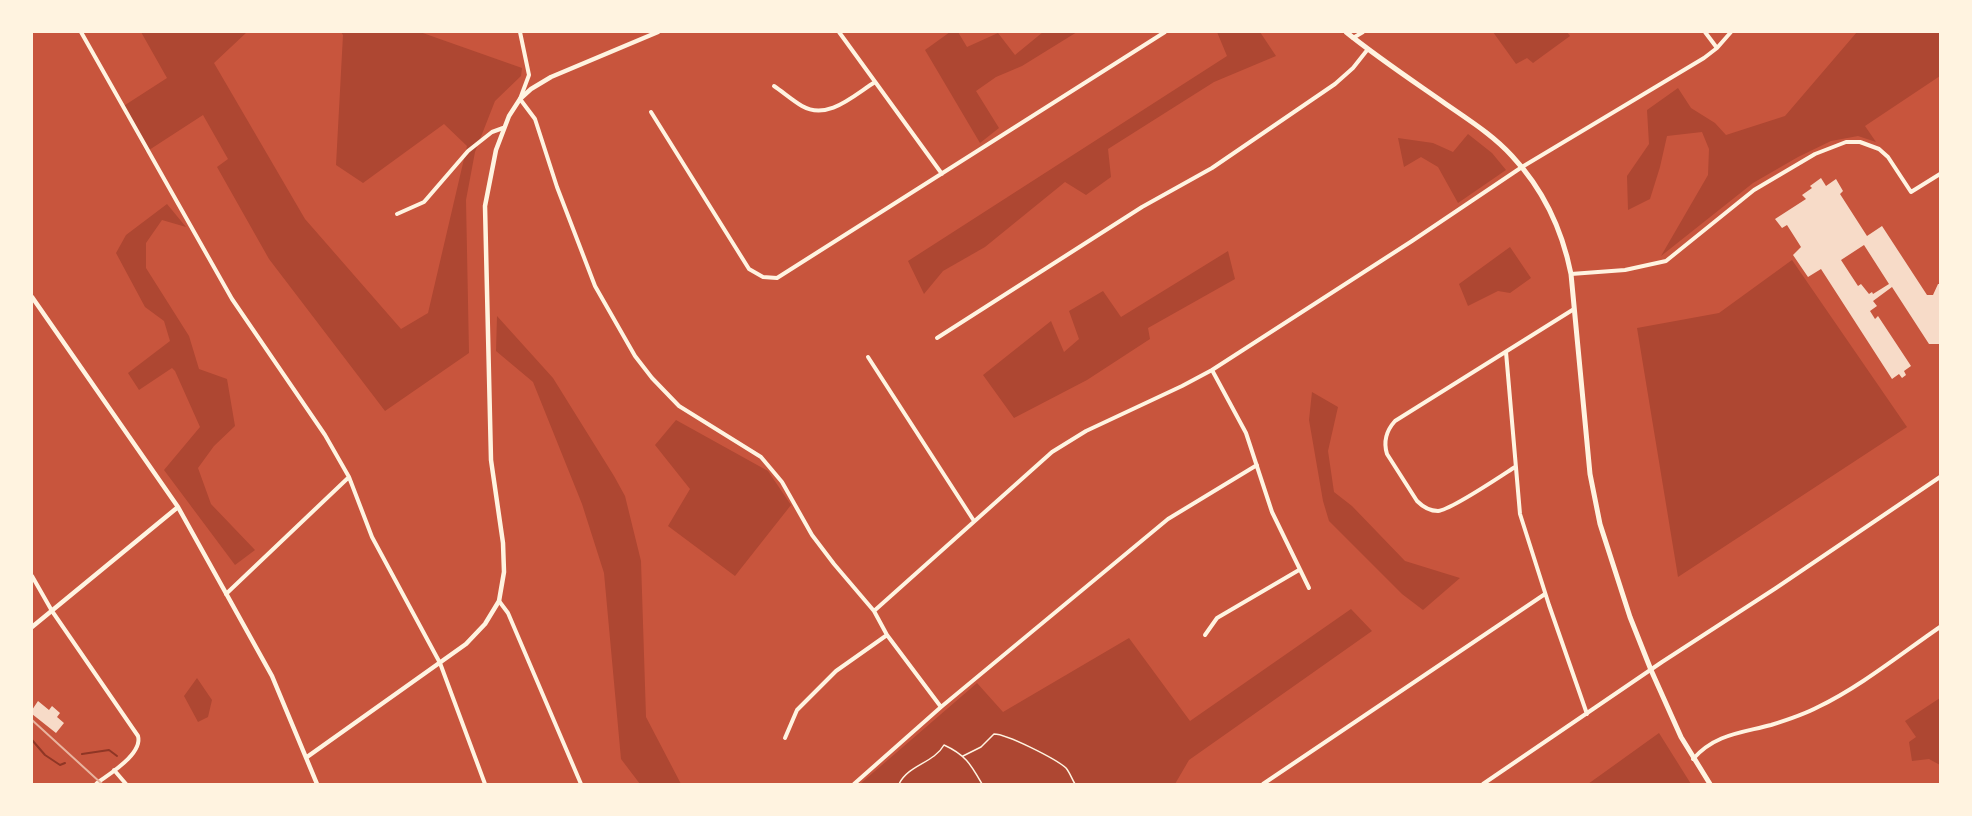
<!DOCTYPE html>
<html>
<head>
<meta charset="utf-8">
<style>
  body { margin:0 }
  #map { position:relative; width:1972px; height:816px; overflow:hidden; background:#c8553d; font-family:"Fira Sans Condensed",sans-serif }
  canvas { display:block }
  .frame { position:absolute; inset:0; border:33px solid #fff3e0; pointer-events:none }
</style>
</head>
<body>
<div id="map">
<canvas width="1972" height="816"></canvas>
<div class="frame"></div>
</div>
<script>
const g = document.querySelector('canvas').getContext('2d');
g.lineJoin = 'round';
function paint(path, color) {
  g.fillStyle = color;
  g.fill(path, 'evenodd');
}
function strokePath(path, color, width, dash) {
  g.strokeStyle = color;
  g.lineWidth = width;
  g.lineCap = dash ? 'butt' : 'round';
  g.setLineDash(dash || []);
  g.stroke(path);
}
paint(new Path2D(`
  M 141,32 L 247,32 L 214,63 L 305,219 L 401,329 L 428,313 L 467,146 L 444,124 L 363,183 L 336,165 L 343,35 L 341,32 L 420,32 L 522,68 L 521,76 L 495,101 L 475,152 L 466,200 L 469,353 L 385,411 L 269,259 L 217,167 L 228,159 L 203,115 L 146,152 L 122,107 L 167,78 Z
  M 950,32 L 958,32 L 967,47 L 998,33 L 1015,55 L 1043,32 L 1077,32 L 1022,66 L 996,77 L 976,91 L 999,128 L 980,143 L 925,50 Z
  M 1217,32 L 1260,32 L 1276,56 L 1214,82 L 1108,149 L 1111,177 L 1086,195 L 1065,182 L 985,247 L 943,271 L 924,294 L 908,261 L 1227,56 Z
  M 1493,32 L 1567,32 L 1570,36 L 1533,63 L 1527,58 L 1516,64 Z
  M 1857,32 L 1940,32 L 1940,76 L 1865,126 L 1876,142 L 1858,136 L 1831,141 L 1798,157 L 1753,183 L 1661,256 L 1708,175 L 1709,149 L 1702,132 L 1667,136 L 1660,167 L 1650,199 L 1628,210 L 1627,176 L 1649,144 L 1647,110 L 1678,88 L 1691,108 L 1715,123 L 1726,135 L 1785,116 Z
  M 1468,134 L 1492,153 L 1506,170 L 1458,203 L 1438,167 L 1421,157 L 1404,167 L 1398,138 L 1433,143 L 1453,152 Z
  M 167,204 L 186,227 L 162,220 L 146,243 L 146,268 L 189,336 L 199,369 L 227,379 L 235,426 L 214,446 L 198,468 L 211,504 L 255,550 L 235,565 L 164,470 L 200,427 L 175,371 L 172,368 L 139,390 L 128,373 L 170,341 L 164,321 L 145,307 L 116,253 L 126,235 Z
  M 1510,247 L 1531,278 L 1510,293 L 1498,291 L 1468,306 L 1459,284 Z
  M 1228,251 L 1235,279 L 1148,328 L 1150,339 L 1087,380 L 1014,418 L 983,375 L 1051,321 L 1064,352 L 1079,339 L 1069,311 L 1103,291 L 1121,317 Z
  M 1792,260 L 1907,427 L 1678,577 L 1637,328 L 1719,313 Z
  M 497,316 L 553,378 L 614,476 L 625,496 L 641,561 L 646,717 L 681,784 L 640,784 L 621,759 L 604,573 L 582,504 L 533,382 L 496,351 Z
  M 1312,392 L 1338,407 L 1328,451 L 1334,492 L 1352,506 L 1405,561 L 1460,578 L 1423,610 L 1402,594 L 1329,521 L 1323,501 L 1309,420 Z
  M 676,420 L 768,471 L 791,505 L 735,576 L 668,526 L 690,489 L 655,445 Z
  M 1351,609 L 1372,631 L 1189,760 L 1175,784 L 860,784 L 977,683 L 1003,712 L 1129,638 L 1190,721 Z
  M 197,678 L 212,700 L 208,717 L 198,722 L 184,696 Z
  M 1940,698 L 1940,765 L 1929,759 L 1912,761 L 1909,742 L 1916,737 L 1905,721 Z
  M 1659,733 L 1691,784 L 1588,784 Z`), '#ae4732');
strokePath(new Path2D(`
  M 32,740 L 45,755 L 60,765 L 65,763
  M 82,754 L 109,750 L 117,756`), '#8f3625', 2);
paint(new Path2D(`
  M 1821,178 L 1826,186 L 1836,179 L 1843,191 L 1840,194 L 1867,236 L 1882,226 L 1927,295 L 1933,295 L 1938,284 L 1940,284 L 1940,344 L 1929,344 L 1892,287 L 1873,301 L 1877,306 L 1870,311 L 1875,319 L 1878,316 L 1911,366 L 1904,371 L 1906,375 L 1902,378 L 1899,374 L 1892,379 L 1821,269 L 1808,277 L 1793,255 L 1801,247 L 1787,225 L 1782,228 L 1775,219 L 1806,199 L 1802,195 L 1812,188 L 1810,186 ZM 1864,245 L 1889,284 L 1873,294 L 1872,292 L 1869,294 L 1861,284 L 1858,286 L 1841,260 Z
  M 38,701 L 49,710 L 52,706 L 60,713 L 57,717 L 64,723 L 56,733 L 32,714 L 32,710 Z`), '#f7dbc8');
strokePath(new Path2D(`
  M 963,756 L 981,747 L 994,734 C 1007,734 1056,759 1066,768 C 1070,773 1072,779 1075,784
  M 899,784 C 908,765 934,763 944,745 C 966,755 971,765 982,784`), '#fff3e0', 1.5);
strokePath(new Path2D(`
  M 81,32 L 232,299 L 325,435 L 349,477 L 372,537 L 440,663 L 485,784
  M 520,32 L 529,75 L 520,99 L 535,119 L 557,187 L 595,286 L 635,356 L 652,378 L 679,406 L 761,457 L 782,482 L 812,535 L 834,564 L 874,611 L 887,635 L 941,707
  M 839,32 L 942,174
  M 1705,32 L 1717,48
  M 1353,38 L 1363,32
  M 774,86 C 783,92 792,100 802,106 C 828,121 854,95 875,82
  M 651,112 L 749,269 L 763,277 L 777,278 L 1165,32
  M 397,214 L 424,202 L 468,151 L 492,132 L 503,128
  M 1571,274 L 1625,270 L 1666,261 L 1754,190 L 1815,154 L 1846,142 L 1860,142 L 1879,149 L 1888,157 L 1911,192 L 1940,174
  M 937,338 L 1142,207 L 1212,168 L 1335,84 L 1353,68 L 1368,49
  M 1506,352 L 1520,514 L 1549,605 L 1587,714
  M 868,357 L 974,521
  M 1212,370 L 1246,433 L 1272,512 L 1309,588
  M 1515,467 C 1501,476 1451,510 1438,511 C 1429,511 1423,507 1417,501 L 1387,454 C 1383,441 1386,431 1395,421 L 1574,309
  M 32,576 L 52,611 L 138,736 C 143,754 109,774 96,784
  M 226,594 L 349,477
  M 499,601 L 508,613 L 581,784
  M 874,611 L 1052,452 L 1086,431 L 1182,386 L 1212,370 L 1412,241 L 1522,167 L 1704,58 L 1717,48 L 1731,32
  M 1205,635 L 1217,618 L 1299,570
  M 785,738 L 797,710 L 836,671 L 887,635
  M 1693,759 C 1715,734 1741,733 1771,725 C 1787,720 1803,715 1818,707 C 1860,687 1902,653 1940,627
  M 114,770 L 126,784
  M 854,784 L 941,707 L 1168,519 L 1257,465
  M 1263,784 L 1545,594
  M 1483,784 L 1662,662 L 1776,588 L 1940,477`), '#fff3e0', 4);
strokePath(new Path2D(`
  M 32,297 L 178,507 L 272,676 L 317,784
  M 32,627 L 178,507
  M 307,757 L 466,644 L 485,624 L 499,601 L 504,572 L 503,543 L 491,460 L 485,206 L 496,150 L 509,116 L 520,99 L 531,89 L 551,77 L 658,32`), '#fff3e0', 4.5);
strokePath(new Path2D(`
  M 1346,32 C 1377,57 1410,79 1443,102 C 1467,119 1492,134 1512,156 C 1543,189 1562,229 1571,274 L 1590,474 L 1600,524 L 1630,617 L 1651,670 L 1681,737 L 1710,784`), '#fff3e0', 5);
strokePath(new Path2D(`
  M 32,720 L 102,784`), '#e9b49f', 2);
</script>
</body>
</html>
